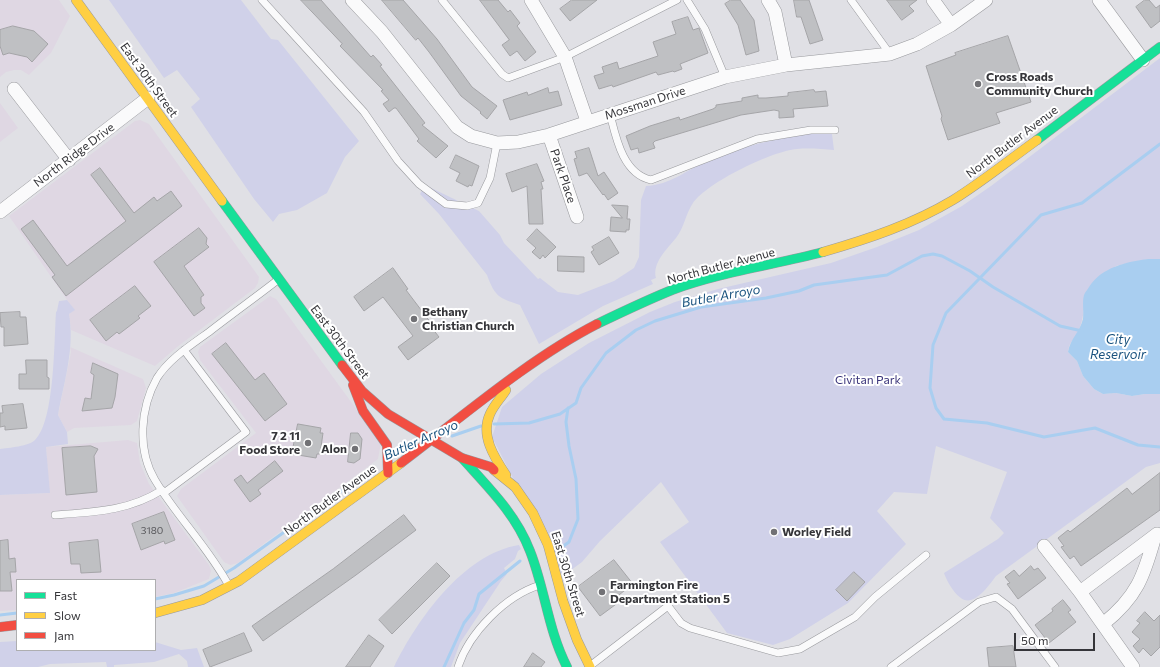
<!DOCTYPE html>
<html>
<head>
<meta charset="utf-8">
<style>
  body { margin:0 }
  #map { position:relative; width:1160px; height:667px; overflow:hidden; background:#e0e0e5; font-family:Commissioner,sans-serif }
  canvas { display:block }
  .legend { position:absolute; left:16px; top:579px; width:140px; height:72px; box-sizing:border-box; background:#fff; border:1px solid #aeaeb0; margin:0; padding:5px 7px; list-style:none; font-size:12px; color:#353539 }
  .legend li { display:flex; align-items:center; gap:8px; height:20px }
  .legend b { width:20px; border:1px solid #aeaeb0 }
  .scale { position:absolute; left:1014px; top:633px; width:81px; height:18px; box-sizing:border-box; border:2px solid #353539; border-top:0; padding-left:5px; font-size:12px; line-height:14px; white-space:nowrap; color:#353539; -webkit-text-stroke:3px #fff; paint-order:stroke }
</style>
</head>
<body>
<div id="map">
<canvas width="1160" height="667"></canvas>
<ul class="legend">
<li><b style="height:5px;background:#16e098"></b>Fast</li>
<li><b style="height:5px;background:#ffcf43"></b>Slow</li>
<li><b style="height:5px;background:#f24e42"></b>Jam</li>
</ul>
<div class="scale">50 m</div>
</div>
<script>
const g = document.querySelector('canvas').getContext('2d');
g.lineJoin = 'round';
function paint(path, color) {
  g.fillStyle = color;
  g.fill(path, 'evenodd');
}
function strokePath(path, color, width, dash) {
  g.strokeStyle = color;
  g.lineWidth = width;
  g.lineCap = dash ? 'butt' : 'round';
  g.setLineDash(dash || []);
  g.stroke(path);
}
function write(font, color, halo, rows, align = 'center') {
  g.font = font + ' Commissioner,sans-serif';
  g.lineWidth = 4;
  g.setLineDash([]);
  g.textBaseline = 'middle';
  g.strokeStyle = halo;
  g.fillStyle = color;
  for (const [text, x, y, turn = 0] of rows) {
    g.save();
    g.translate(x, y);
    g.rotate((+turn || 0) * Math.PI / 180);
    g.textAlign = isNaN(turn) ? turn : align;
    if (halo) g.strokeText(text, 0, 0);
    g.fillText(text, 0, 0);
    g.restore();
  }
}
paint(new Path2D(`
  M 0,0 L 59,0 L 70,16 L 51,53 L 29,75 L 21,70 L 14,70 L 6,72 L 0,77 Z
  M 0,103 L 18,128 L 0,142 Z
  M 140,120 L 149,124 L 259,277 L 258,283 L 255,288 L 177,347 L 155,366 L 71,330 L 69,314 L 74,310 L 9,216 L 135,121 Z
  M 270,296 L 276,299 L 381,443 L 378,459 L 238,563 L 230,565 L 224,562 L 177,496 L 181,489 L 256,433 L 200,360 L 198,352 L 200,347 Z
  M 70,347 L 143,379 L 146,388 L 137,421 L 131,425 L 74,428 L 67,432 L 58,415 L 71,352 Z
  M 128,440 L 137,443 L 140,463 L 149,484 L 209,565 L 211,571 L 209,579 L 174,593 L 155,597 L 155,580 L 17,580 L 17,610 L 0,611 L 0,495 L 49,493 L 46,447 Z`), '#dfd7e3');
paint(new Path2D(`
  M 109,0 L 241,0 L 271,39 L 278,40 L 359,141 L 345,157 L 327,193 L 297,210 L 279,214 L 273,222 L 254,199 L 191,107 L 200,99 L 177,70 L 164,78 Z
  M 1160,58 L 1160,259 L 1148,259 L 1116,266 L 1084,295 C 1085,307 1083,321 1078,332 C 1074,342 1070,339 1068,352 L 1077,361 L 1083,376 L 1094,389 L 1103,394 L 1116,393 L 1132,396 L 1145,394 L 1160,394 L 1160,463 L 1146,467 L 996,576 C 990,584 981,597 971,600 C 959,604 947,582 944,573 L 998,539 L 1004,533 L 990,518 L 1007,472 L 936,446 L 927,494 L 894,492 L 877,511 L 906,544 L 848,603 L 790,639 L 773,645 L 727,633 L 660,542 L 689,522 L 661,482 L 600,541 L 582,562 L 563,576 L 492,437 L 502,407 L 541,374 L 589,343 L 650,312 L 675,302 L 718,289 L 831,263 L 877,247 L 919,230 L 962,206 L 991,186 Z
  M 812,133 L 832,134 L 834,150 C 822,149 809,148 797,149 C 772,151 708,182 693,203 C 686,213 684,228 676,238 C 667,249 652,263 656,278 L 651,280 L 653,284 L 603,306 L 539,344 L 520,305 C 499,298 495,297 487,275 L 439,214 L 420,194 L 425,185 L 479,211 L 500,235 L 504,243 L 538,279 L 540,278 L 558,292 L 578,295 L 614,281 L 634,268 L 639,257 L 641,200 L 646,186 C 670,185 687,170 708,160 C 741,146 776,139 812,133 Z
  M 67,300 L 75,310 L 69,314 C 75,348 64,382 58,415 L 67,432 L 68,444 L 46,447 L 50,493 L 0,495 L 0,449 C 8,448 30,446 35,440 C 55,421 54,340 56,312 L 57,311 L 59,301 Z
  M 519,545 L 521,549 L 518,551 L 515,559 L 504,568 L 507,574 L 501,581 L 460,643 L 451,667 L 394,667 C 417,620 463,554 519,545 Z
  M 17,641 L 17,650 L 155,650 L 155,642 L 181,650 L 197,648 L 204,667 L 188,667 L 187,661 L 179,654 L 154,662 L 114,665 L 114,667 L 107,667 L 106,662 L 50,664 L 38,667 L 0,667 L 0,642 Z`), '#d0d1e9');
paint(new Path2D(`
  M 1148,259 L 1160,259 L 1160,394 L 1145,394 L 1132,396 L 1116,393 L 1103,394 L 1094,389 L 1083,376 L 1077,361 L 1068,352 C 1070,339 1080,332 1083,319 C 1084,311 1082,302 1084,295 C 1085,292 1088,289 1089,287 C 1102,267 1126,262 1148,259 Z`), '#a9cef0');
strokePath(new Path2D(`
  M 1160,144 L 1082,203 L 1041,215 L 946,313 L 933,345 L 930,388 L 936,408 L 944,419 L 987,423 L 1044,437 L 1095,428 L 1138,445 L 1160,447
  M 494,424 L 529,423 L 560,414 L 576,403 L 581,388 L 606,353 L 636,330 L 655,321 L 701,307 L 766,298 L 799,291 L 814,285 L 887,275 L 922,256 L 933,254 L 942,256 L 970,271 L 993,287 L 1060,326 L 1082,331
  M 452,436 L 481,426
  M 562,547 L 569,542 L 578,519 L 576,479 L 569,446 L 566,422 L 568,408
  M 155,599 L 174,595 L 204,586 L 234,568 L 357,480 L 374,472
  M 0,615 L 17,613
  M 444,667 L 464,623 L 474,610 L 479,594 L 520,561`), '#a9cef0', 3);
const building = new Path2D(`
  M 301,0 L 321,0 L 371,57 L 373,55 L 382,65 L 380,66 L 425,123 L 422,125 L 448,146 L 436,158 L 417,141 L 419,139 L 396,108 L 394,108 L 389,112 L 383,104 L 389,100 L 381,91 L 383,90 L 340,46 L 342,44 Z
  M 382,0 L 403,0 L 437,39 L 472,87 L 497,106 L 487,119 L 480,113 L 481,112 L 461,96 L 429,52 L 418,38 L 416,40 Z
  M 480,0 L 498,0 L 508,12 L 510,10 L 520,23 L 517,26 L 536,52 L 525,61 L 517,51 L 510,56 L 502,45 L 509,40 Z
  M 572,0 L 597,0 L 570,21 L 560,9 Z
  M 731,0 L 740,0 L 754,20 L 759,51 L 746,55 L 738,25 L 725,4 Z
  M 794,0 L 809,0 L 823,40 L 810,44 L 801,17 L 797,17 Z
  M 887,0 L 917,0 L 909,6 L 914,11 L 902,20 Z
  M 1145,0 L 1149,0 L 1156,8 L 1160,5 L 1160,21 L 1151,28 L 1136,7 Z
  M 688,17 L 693,30 L 699,28 L 708,53 L 680,64 L 682,69 L 674,72 L 673,71 L 658,75 L 656,72 L 613,87 L 612,85 L 599,89 L 594,76 L 604,73 L 602,67 L 617,62 L 619,69 L 658,56 L 653,42 L 676,34 L 672,22 Z
  M 13,26 L 34,31 L 48,44 L 32,62 L 27,57 L 9,53 L 3,55 L 0,46 L 0,30 Z
  M 1008,36 L 1031,102 L 996,113 L 1000,123 L 948,140 L 941,119 L 942,116 L 926,66 L 956,55 L 955,53 Z
  M 548,88 L 549,93 L 558,91 L 562,105 L 510,120 L 503,100 L 527,92 L 528,95 Z
  M 814,90 L 815,92 L 826,91 L 828,106 L 793,109 L 794,117 L 779,118 L 779,111 L 774,110 L 741,115 L 655,141 L 653,143 L 655,148 L 639,153 L 638,148 L 631,150 L 626,136 L 650,126 L 679,117 L 680,120 L 713,109 L 716,107 L 716,105 L 742,101 L 742,98 L 758,95 L 758,98 L 766,98 L 788,96 L 788,93 Z
  M 589,148 L 598,176 L 604,172 L 618,193 L 608,200 L 604,194 L 603,195 L 587,173 L 579,176 L 574,159 L 577,158 L 575,152 Z
  M 456,155 L 479,166 L 472,186 L 469,185 L 468,187 L 456,181 L 460,173 L 450,168 Z
  M 537,164 L 544,181 L 541,182 L 543,189 L 541,189 L 543,224 L 529,224 L 527,186 L 512,192 L 506,174 Z
  M 100,168 L 134,213 L 154,197 L 157,201 L 171,191 L 182,206 L 66,296 L 52,277 L 55,275 L 21,229 L 33,220 L 67,266 L 126,221 L 91,175 Z
  M 612,205 L 628,206 L 627,219 L 630,219 L 629,230 L 626,230 L 626,232 L 610,231 L 611,217 L 622,218 Z
  M 199,228 L 207,238 L 206,244 L 209,247 L 184,266 L 204,295 L 201,297 L 201,303 L 205,308 L 194,316 L 154,262 Z
  M 537,229 L 556,247 L 545,258 L 543,255 L 540,259 L 532,252 L 536,248 L 527,240 Z
  M 609,237 L 619,253 L 599,265 L 591,252 L 594,250 L 592,247 Z
  M 558,256 L 584,257 L 584,272 L 558,271 Z
  M 393,268 L 408,289 L 406,290 L 434,327 L 432,328 L 439,337 L 408,360 L 398,347 L 413,336 L 383,297 L 364,311 L 354,297 Z
  M 135,286 L 151,306 L 138,316 L 140,318 L 119,334 L 117,332 L 106,341 L 90,320 Z
  M 20,312 L 20,317 L 26,317 L 28,344 L 4,346 L 4,327 L 1,327 L 0,313 Z
  M 226,343 L 255,380 L 264,373 L 287,404 L 265,421 L 212,354 Z
  M 26,360 L 47,360 L 47,377 L 49,378 L 49,389 L 19,389 L 19,374 L 26,374 Z
  M 93,363 L 118,374 L 115,397 L 112,408 L 82,411 L 85,398 L 91,399 L 94,375 L 91,373 Z
  M 23,404 L 27,428 L 5,430 L 5,426 L 0,427 L 0,413 L 3,413 L 2,406 Z
  M 298,424 L 321,428 L 320,433 L 323,433 L 320,454 L 317,454 L 316,458 L 292,454 Z
  M 351,433 L 358,433 L 362,439 L 360,459 L 354,463 L 348,462 Z
  M 91,446 L 98,449 L 94,456 L 97,492 L 66,495 L 62,448 Z
  M 275,461 L 283,471 L 258,490 L 261,494 L 250,502 L 234,480 L 241,475 L 247,483 Z
  M 1160,473 L 1160,510 L 1081,566 L 1074,556 L 1070,559 L 1061,547 L 1064,546 L 1058,538 L 1068,530 L 1070,532 L 1127,488 L 1132,494 Z
  M 164,512 L 175,540 L 165,544 L 164,541 L 141,550 L 132,524 Z
  M 404,515 L 416,530 L 356,575 L 263,641 L 252,626 L 333,569 Z
  M 8,540 L 9,559 L 15,558 L 16,572 L 10,572 L 12,591 L 0,591 L 0,541 Z
  M 98,540 L 101,572 L 81,573 L 80,564 L 71,564 L 69,543 Z
  M 614,560 L 633,584 L 615,598 L 619,602 L 600,616 L 578,587 Z
  M 437,563 L 450,576 L 392,634 L 379,620 Z
  M 1031,566 L 1034,570 L 1038,568 L 1046,578 L 1018,599 L 1007,584 L 1010,583 L 1005,577 L 1014,570 L 1019,576 Z
  M 854,572 L 865,582 L 847,601 L 836,590 Z
  M 1063,600 L 1071,610 L 1068,612 L 1076,622 L 1049,643 L 1035,625 L 1053,611 L 1052,609 Z
  M 1145,612 L 1154,621 L 1160,615 L 1160,647 L 1151,656 L 1143,648 L 1139,653 L 1133,646 L 1140,639 L 1132,632 L 1140,623 L 1137,621 Z
  M 244,633 L 252,651 L 210,667 L 203,650 Z
  M 369,635 L 384,646 L 370,667 L 346,667 Z
  M 1013,646 L 1016,667 L 989,667 L 987,648 Z
  M 533,653 L 545,662 L 541,667 L 524,667 Z`);
paint(building, '#bfc0c3');
strokePath(building, '#a5a5a8', 1);
const lane = new Path2D(`
  M 262,0 L 364,112 L 398,161 L 419,184 L 446,204 L 467,206 L 478,203 L 490,178 L 497,143
  M 442,0 L 502,74 L 508,78 L 565,57 L 677,0
  M 687,0 L 705,29 L 725,77
  M 851,0 L 890,54
  M 610,114 C 616,138 623,174 651,180 L 757,139 L 811,130 L 835,130
  M 164,493 L 246,432 L 184,350
  M 55,515 C 94,512 129,511 162,490
  M 229,586 C 209,548 177,517 155,480 C 137,450 140,408 157,378 C 169,359 191,345 209,332 C 232,314 256,297 279,279
  M 590,666 L 668,606 L 681,623 L 690,628 L 778,653 L 800,649 L 855,617 L 875,597 L 926,555
  M 458,667 C 469,633 505,596 540,585
  M 891,667 L 979,602 L 996,597 L 1012,609 L 1055,667`);
const street = new Path2D(`
  M 352,0 L 382,32 L 457,127 L 471,136 L 497,143 L 518,142 L 549,135 L 725,77 L 786,65 L 890,54 L 917,44 L 951,25 L 986,0
  M 531,0 L 565,57 L 587,121
  M 768,0 L 775,12 L 786,65
  M 933,0 L 951,25
  M 1099,0 L 1143,60
  M 14,89 L 69,160
  M 549,135 L 577,217
  M 0,212 L 148,98
  M 1044,546 L 1080,592 L 1133,667
  M 1080,592 L 1157,534
  M 1103,624 C 1137,597 1144,576 1155,536`);
const fast = new Path2D(`
  M 1037,140 L 1160,47
  M 222,201 L 342,365
  M 597,324 C 622,312 647,300 672,290 C 721,272 773,265 823,252
  M 462,458 C 488,487 516,514 530,551 C 545,589 548,630 567,667`);
const slow = new Path2D(`
  M 76,0 L 222,201
  M 823,252 C 868,239 913,224 953,200 C 982,182 1009,160 1037,140
  M 506,390 C 501,398 494,405 490,414 C 480,435 494,457 506,475
  M 494,470 L 515,487 L 533,513 L 548,545 L 563,601 L 577,640 L 590,667
  M 155,613 L 202,600 L 239,581 L 401,463`);
const jam = new Path2D(`
  M 342,365 L 362,391 L 388,414 L 462,458 L 491,467 L 494,470
  M 353,385 L 363,411 L 387,445 L 388,473
  M 401,463 C 462,417 529,359 597,324
  M 0,627 L 17,625`);
strokePath(lane, '#98999d', 8);
strokePath(street, '#98999d', 14);
strokePath(fast, '#98999d', 10);
strokePath(slow, '#98999d', 10);
strokePath(jam, '#98999d', 10);
strokePath(lane, '#fafafb', 7);
strokePath(street, '#fafafb', 13);
strokePath(fast, '#16e098', 9);
strokePath(slow, '#ffcf43', 9);
strokePath(jam, '#f24e42', 9);
for (const [x, y, r, color] of [
  [978,84,4,"#717175"],
  [414,319,4,"#717175"],
  [308,443,4,"#717175"],
  [355,449,4,"#717175"],
  [774,532,4,"#717175"],
  [602,592,4,"#717175"]
]) {
  const dot = new Path2D();
  dot.arc(x, y, r, 0, 2 * Math.PI);
  g.fillStyle = color;
  g.fill(dot);
  strokePath(dot, '#fff', 1.5);
}
write('10px', '#58585c', null, [
  ["3180",152,531]
]);
write('bold 12px', '#353539', '#fff', [
  ["Cross Roads",986,77],
  ["Community Church",986,91],
  ["Bethany",422,312],
  ["Christian Church",422,326],
  ["7 2 11",300,436,"right"],
  ["Food Store",300,450,"right"],
  ["Alon",347,449,"right"],
  ["Worley Field",782,532],
  ["Farmington Fire",610,585],
  ["Department Station 5",610,599]
], 'left');
write('12px', '#353539', '#fff', [
  ["East 30th Street",149,80,54],
  ["Mossman Drive",645,103,-18],
  ["North Butler Avenue",1012,142,-37],
  ["North Ridge Drive",74,155,-37],
  ["Park Place",563,176,71],
  ["North Butler Avenue",721,266,-15],
  ["East 30th Street",340,342,53],
  ["North Butler Avenue",330,500,-36],
  ["East 30th Street",568,574,73]
]);
write('12px', '#3a347a', '#fff', [
  ["Civitan Park",868,380]
]);
write('italic 13px', '#1b537f', '#fff', [
  ["Butler Arroyo",721,296,-10],
  ["City",1118,340],
  ["Reservoir",1118,355],
  ["Butler Arroyo",421,440,-24]
]);
</script>
</body>
</html>
